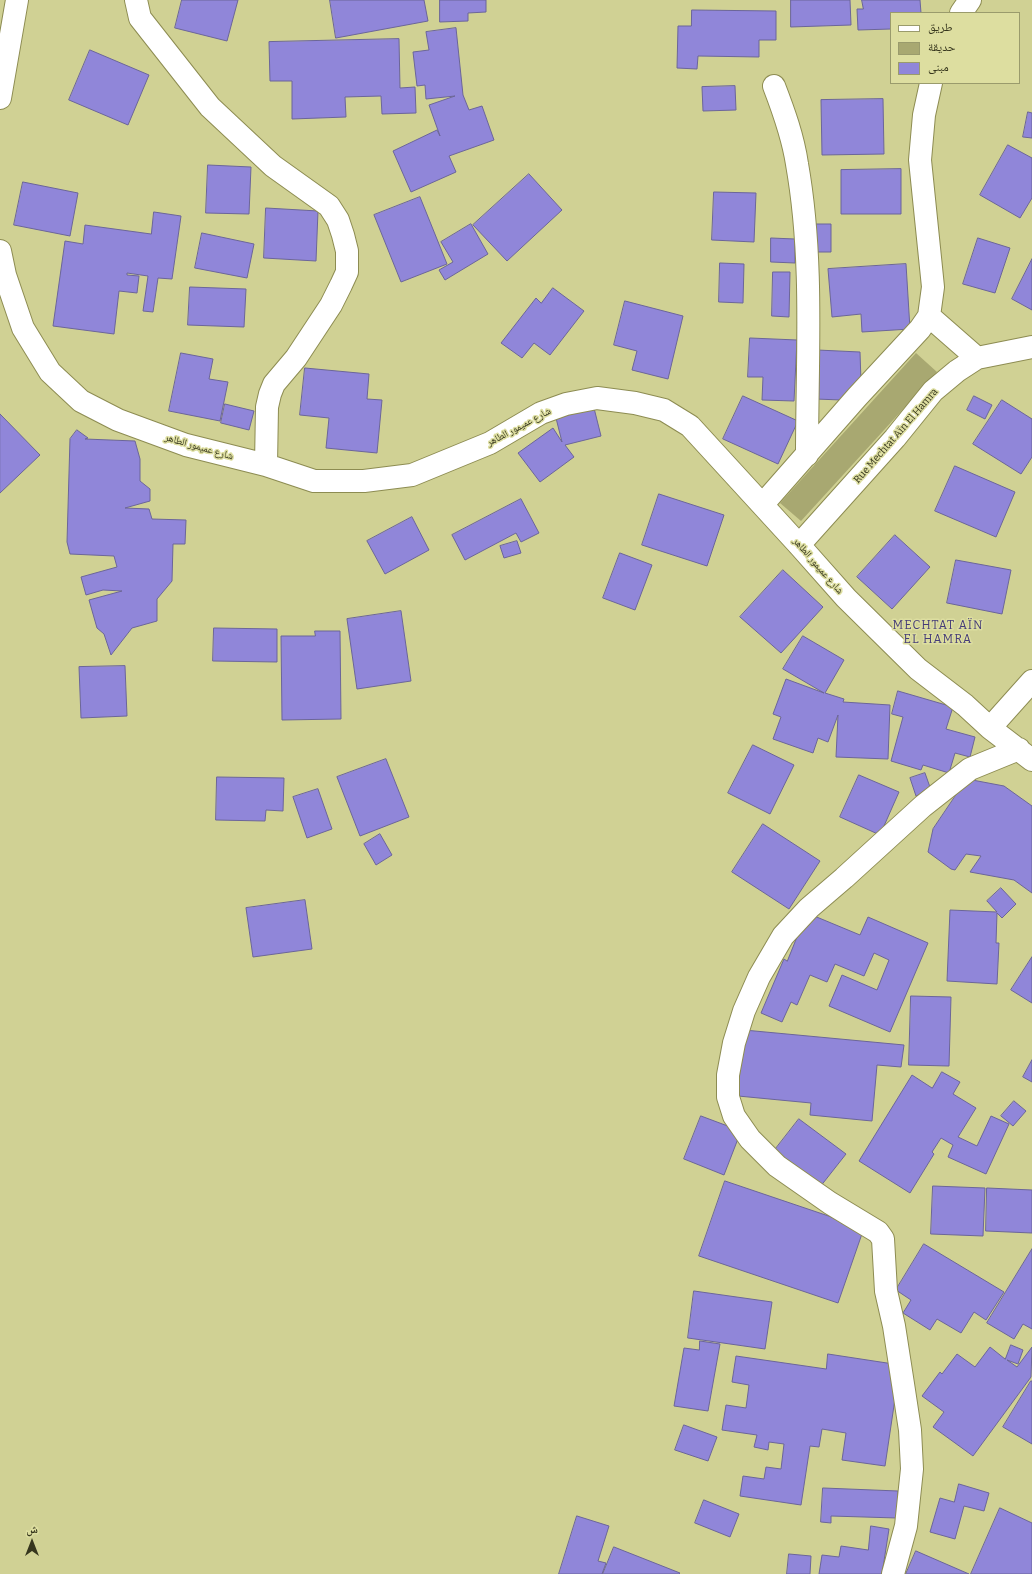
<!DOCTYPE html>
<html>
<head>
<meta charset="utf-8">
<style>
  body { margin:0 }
  #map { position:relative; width:1032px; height:1574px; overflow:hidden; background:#d0d194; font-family:Bitter,"Noto Naskh Arabic",serif }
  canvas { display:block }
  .legend { position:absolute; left:890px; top:12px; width:130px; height:72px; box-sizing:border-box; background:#dddea0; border:1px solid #9a9b6c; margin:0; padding:5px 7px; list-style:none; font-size:12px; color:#36361d }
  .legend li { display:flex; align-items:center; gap:8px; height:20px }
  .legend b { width:20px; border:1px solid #9a9b6c }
  .north { position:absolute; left:12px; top:1522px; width:40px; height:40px; -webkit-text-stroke:3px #dddea0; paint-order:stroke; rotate:0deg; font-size:11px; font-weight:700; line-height:16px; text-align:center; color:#36361d }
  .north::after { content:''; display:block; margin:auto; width:14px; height:18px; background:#36361d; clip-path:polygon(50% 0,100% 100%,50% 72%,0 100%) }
</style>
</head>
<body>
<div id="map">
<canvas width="1032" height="1574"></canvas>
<ul class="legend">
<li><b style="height:5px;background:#fff"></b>طريق</li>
<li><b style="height:11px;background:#a8a871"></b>حديقة</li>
<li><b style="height:11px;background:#9086d9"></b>مبنى</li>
</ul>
<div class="north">ش</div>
</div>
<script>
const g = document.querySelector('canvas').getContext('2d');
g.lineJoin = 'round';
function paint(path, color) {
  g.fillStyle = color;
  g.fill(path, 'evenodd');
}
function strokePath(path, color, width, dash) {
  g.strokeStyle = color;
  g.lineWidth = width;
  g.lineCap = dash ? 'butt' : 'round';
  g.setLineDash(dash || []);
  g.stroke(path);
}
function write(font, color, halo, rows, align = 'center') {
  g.font = font + ' Bitter,"Noto Naskh Arabic",serif';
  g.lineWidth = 3;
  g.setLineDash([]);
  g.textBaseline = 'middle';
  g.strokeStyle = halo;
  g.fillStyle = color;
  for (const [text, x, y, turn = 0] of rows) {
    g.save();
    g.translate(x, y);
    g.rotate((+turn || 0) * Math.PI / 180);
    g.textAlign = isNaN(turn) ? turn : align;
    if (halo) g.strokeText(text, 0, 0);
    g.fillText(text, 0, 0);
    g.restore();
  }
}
paint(new Path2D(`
  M 916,353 L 937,372 L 801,521 L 780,503 Z`), '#a8a871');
const building = new Path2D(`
  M 182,0 L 238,0 L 227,41 L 175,28 Z
  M 330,0 L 424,0 L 428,21 L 336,38 Z
  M 440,0 L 486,0 L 486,12 L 468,13 L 468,21 L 440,22 Z
  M 791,0 L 850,0 L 851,25 L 791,27 Z
  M 862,0 L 920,0 L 921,13 L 891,13 L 891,29 L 858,30 L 857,9 L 863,9 Z
  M 692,10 L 776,11 L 776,40 L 759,40 L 759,57 L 698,56 L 697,69 L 677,68 L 678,26 L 691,26 Z
  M 456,28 L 463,95 L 469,110 L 482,106 L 494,140 L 449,156 L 456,172 L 411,192 L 393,151 L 437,130 L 440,136 L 429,105 L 455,96 L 426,99 L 425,85 L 417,86 L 413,52 L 429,50 L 426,32 Z
  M 399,39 L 400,88 L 415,87 L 416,113 L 382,114 L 381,96 L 345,97 L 346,117 L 292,119 L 292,81 L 270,81 L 269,42 Z
  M 90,50 L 149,75 L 128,125 L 69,100 Z
  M 735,86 L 736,110 L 703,111 L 702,87 Z
  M 883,99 L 884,154 L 822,155 L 821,100 Z
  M 1028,112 L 1032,113 L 1032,138 L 1023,137 Z
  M 1008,145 L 1032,158 L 1032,198 L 1020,218 L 980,195 Z
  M 208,165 L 251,167 L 249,214 L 206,213 Z
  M 901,169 L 901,214 L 841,214 L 841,170 Z
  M 529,174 L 562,210 L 507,261 L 473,225 Z
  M 23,182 L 78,193 L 70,236 L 14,225 Z
  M 714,192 L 756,193 L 754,242 L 712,240 Z
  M 420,197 L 447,264 L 401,282 L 374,215 Z
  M 266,208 L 318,211 L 316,261 L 264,258 Z
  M 154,212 L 181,216 L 172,279 L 158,278 L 153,312 L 143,311 L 148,276 L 127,273 L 127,275 L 139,276 L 137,293 L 119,291 L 114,334 L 53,326 L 65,241 L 83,244 L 85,225 L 151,234 Z
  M 471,224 L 488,254 L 445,280 L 439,270 L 453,262 L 441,242 Z
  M 812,224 L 831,224 L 831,252 L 812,252 Z
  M 202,233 L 254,244 L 247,278 L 195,268 Z
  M 771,238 L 795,239 L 795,263 L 771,262 Z
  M 978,238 L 1010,248 L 995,293 L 963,284 Z
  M 1032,259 L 1032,310 L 1012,299 Z
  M 720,263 L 744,264 L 743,303 L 719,302 Z
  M 906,264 L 910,329 L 862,332 L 861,314 L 832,317 L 828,269 Z
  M 773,272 L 790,272 L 789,317 L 772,316 Z
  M 190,287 L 246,289 L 244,327 L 188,325 Z
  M 553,288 L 584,311 L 550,355 L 534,343 L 522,358 L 501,343 L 536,298 L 541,303 Z
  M 625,301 L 683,316 L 668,379 L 632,370 L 637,351 L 614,345 Z
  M 750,338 L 797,340 L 794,401 L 762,400 L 763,377 L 748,377 Z
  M 817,350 L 860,352 L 861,382 L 842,400 L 815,399 Z
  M 181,353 L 213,359 L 209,379 L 228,382 L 220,421 L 169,411 Z
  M 305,368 L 369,374 L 367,399 L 382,400 L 377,453 L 326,448 L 329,418 L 300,415 Z
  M 743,396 L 798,421 L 778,464 L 723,439 Z
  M 974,396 L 992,405 L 985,419 L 967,410 Z
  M 1002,400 L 1032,419 L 1032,457 L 1021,474 L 973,444 Z
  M 225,404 L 254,411 L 249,430 L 221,423 Z
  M 594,408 L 601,436 L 565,445 L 574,457 L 540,482 L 518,453 L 553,428 L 562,442 L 556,418 Z
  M 0,414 L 40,455 L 0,493 Z
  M 77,430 L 88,438 L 85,439 L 135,441 L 140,459 L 140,481 L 150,489 L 150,501 L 125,508 L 149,509 L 152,519 L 186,520 L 185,544 L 173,544 L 172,581 L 157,599 L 157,621 L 132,628 L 111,655 L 104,634 L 97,628 L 89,600 L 122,591 L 103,590 L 86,595 L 81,577 L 117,567 L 114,556 L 70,554 L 67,542 L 70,439 Z
  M 955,466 L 1015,492 L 996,537 L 935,511 Z
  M 659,494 L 724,515 L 707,566 L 642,545 Z
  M 521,499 L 539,533 L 521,542 L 516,533 L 465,560 L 452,535 Z
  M 412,517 L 429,550 L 385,574 L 367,541 Z
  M 895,535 L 930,567 L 892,609 L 857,577 Z
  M 517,541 L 521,553 L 504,558 L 500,546 Z
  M 620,553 L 652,565 L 635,610 L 603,598 Z
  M 956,560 L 1011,570 L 1002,614 L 947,603 Z
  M 783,570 L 823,607 L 781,653 L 740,617 Z
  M 401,611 L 411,681 L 357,689 L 347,619 Z
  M 214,628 L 277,629 L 277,662 L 213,661 Z
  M 315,631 L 340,631 L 341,719 L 282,720 L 281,636 L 315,636 Z
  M 803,636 L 844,660 L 825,693 L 844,699 L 843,702 L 890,705 L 888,759 L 836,757 L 838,715 L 828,742 L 818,738 L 813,753 L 773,739 L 781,717 L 773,714 L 786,679 L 824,693 L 783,669 Z
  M 125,666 L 127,716 L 81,718 L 79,667 Z
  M 898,691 L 953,707 L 946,729 L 975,737 L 970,757 L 955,753 L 949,773 L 923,765 L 921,770 L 891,761 L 903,717 L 892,714 Z
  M 753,745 L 794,765 L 770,814 L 728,793 Z
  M 386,759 L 409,817 L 360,836 L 337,777 Z
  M 925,773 L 931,790 L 916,796 L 910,778 Z
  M 859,775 L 899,792 L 880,835 L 840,817 Z
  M 217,777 L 284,778 L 283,811 L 266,810 L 265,821 L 216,820 Z
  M 967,779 L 1004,786 L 1032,806 L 1032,893 L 1014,880 L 970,872 L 981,856 L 966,854 L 955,870 L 951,869 L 928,852 L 933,829 Z
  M 318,789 L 332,829 L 307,838 L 293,797 Z
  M 763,824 L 820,861 L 789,909 L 732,872 Z
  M 380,834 L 392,855 L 376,865 L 364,844 Z
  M 1001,888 L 1016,904 L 1002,918 L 997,913 L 996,943 L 999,943 L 997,984 L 947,981 L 950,910 L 997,912 L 987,901 Z
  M 305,900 L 312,949 L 253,957 L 246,908 Z
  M 807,913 L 860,935 L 868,917 L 928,943 L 890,1032 L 829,1006 L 842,975 L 877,990 L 889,960 L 874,953 L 864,976 L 835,964 L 827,982 L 810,975 L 797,1005 L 791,1002 L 782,1022 L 761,1013 L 784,959 L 787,961 Z
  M 1032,957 L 1032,1003 L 1011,990 Z
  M 911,996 L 951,997 L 949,1066 L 909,1065 Z
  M 744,1030 L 904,1045 L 901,1067 L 877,1065 L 872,1121 L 810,1115 L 811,1103 L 738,1096 Z
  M 1032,1060 L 1032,1082 L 1023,1077 Z
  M 942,1072 L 960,1082 L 953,1094 L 976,1108 L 958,1137 L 977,1146 L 991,1116 L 1009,1124 L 986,1174 L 948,1157 L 953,1145 L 941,1138 L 932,1152 L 934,1154 L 910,1193 L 859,1161 L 912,1075 L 932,1088 Z
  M 1014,1101 L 1026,1111 L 1013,1126 L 1001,1116 Z
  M 701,1116 L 741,1131 L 724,1175 L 684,1159 Z
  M 799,1119 L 846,1154 L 820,1187 L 774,1151 Z
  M 725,1181 L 864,1228 L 838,1303 L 699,1256 Z
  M 933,1186 L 985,1188 L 983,1236 L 931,1234 Z
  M 987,1188 L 1032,1190 L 1032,1233 L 986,1231 Z
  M 924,1244 L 1004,1292 L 986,1320 L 974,1312 L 961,1333 L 937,1319 L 930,1330 L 903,1313 L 911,1300 L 896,1290 Z
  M 1032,1249 L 1032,1329 L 1023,1324 L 1014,1339 L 987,1323 Z
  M 694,1291 L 772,1302 L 765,1349 L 688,1338 Z
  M 700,1341 L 720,1344 L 708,1411 L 674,1406 L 684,1348 L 699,1350 Z
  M 1011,1345 L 1023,1350 L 1018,1364 L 1007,1360 L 1017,1367 L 1032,1347 L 1031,1377 L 973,1456 L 933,1427 L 944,1412 L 922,1396 L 940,1372 L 942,1374 L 957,1354 L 975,1367 L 990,1347 L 1005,1359 Z
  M 828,1354 L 900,1365 L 885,1466 L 842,1460 L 846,1433 L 822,1429 L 819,1447 L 810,1446 L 801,1505 L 740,1496 L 743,1476 L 764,1479 L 766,1467 L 781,1469 L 784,1444 L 769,1442 L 768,1450 L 754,1447 L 757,1435 L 722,1430 L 726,1405 L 746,1408 L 749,1385 L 732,1382 L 736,1356 L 826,1369 Z
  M 1031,1381 L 1032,1381 L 1032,1444 L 1003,1427 Z
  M 684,1425 L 717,1437 L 708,1461 L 675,1450 Z
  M 959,1484 L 989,1493 L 984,1511 L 964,1506 L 955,1539 L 930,1532 L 940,1498 L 954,1502 Z
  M 823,1488 L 898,1491 L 897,1518 L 831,1516 L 831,1523 L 821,1522 Z
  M 704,1500 L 739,1514 L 730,1537 L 695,1523 Z
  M 1000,1508 L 1032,1523 L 1032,1574 L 971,1574 Z
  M 577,1516 L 609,1526 L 598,1561 L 606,1563 L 602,1574 L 559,1574 Z
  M 871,1526 L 889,1529 L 882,1574 L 819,1574 L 822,1555 L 839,1557 L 841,1546 L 868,1550 Z
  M 614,1547 L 680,1573 L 679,1574 L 603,1574 Z
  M 916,1551 L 969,1574 L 906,1574 Z
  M 789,1554 L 811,1556 L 810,1574 L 787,1574 Z`);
paint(building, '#9086d9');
strokePath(building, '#6b6599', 1);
const minor = new Path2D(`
  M 136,0 L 140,18 L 210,107 L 273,166 L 329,206 L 338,220 L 343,235 L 347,251 L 347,272 L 341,285 L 331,305 L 296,358 L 274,384 L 270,394 L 267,407 L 266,465
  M 961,13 L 970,0
  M 774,86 C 784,112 793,137 797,164 C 814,260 807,358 807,455
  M 0,98 L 17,0
  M 0,251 L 5,275 L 23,328 L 50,372 L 81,401 L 118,420 L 186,445 L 266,465 L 314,481 L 364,481 L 412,475 L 490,443 L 541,413 L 566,404 L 597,398 L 635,403 L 664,410 L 690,426 L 799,545 L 846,598 L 918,669 L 965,705 L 990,728 L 1032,760
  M 929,316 L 977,358
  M 763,504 L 857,397 L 920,329 L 929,316 L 933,287 L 920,160 L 924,115 L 931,83
  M 799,545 L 895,438 L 933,391 L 957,371 L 977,358 L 1032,347
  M 990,728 L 1032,681
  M 893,1574 L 906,1526 L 912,1469 L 910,1430 L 903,1384 L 894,1326 L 886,1291 L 883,1239 L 878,1232 L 830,1203 L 777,1166 L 750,1139 L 734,1116 L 728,1097 L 728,1075 L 734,1043 L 744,1011 L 759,977 L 783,936 L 809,908 L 844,878 L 923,806 L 970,769 L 1019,749`);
strokePath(minor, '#8d8c52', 24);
strokePath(minor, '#fff', 22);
write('10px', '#36361d', '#dddea0', [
  ["شارع عميمور الطاهر",519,427,-28],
  ["Rue Mechtat Aïn El Hamra",896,436,-49],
  ["شارع عميمور الطاهر",199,447,16],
  ["شارع عميمور الطاهر",818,566,49]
]);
g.letterSpacing = '1px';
write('12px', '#453c78', '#dddea0', [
  ["MECHTAT AÏN",938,626],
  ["EL HAMRA",938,640]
]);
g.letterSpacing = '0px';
</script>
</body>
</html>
